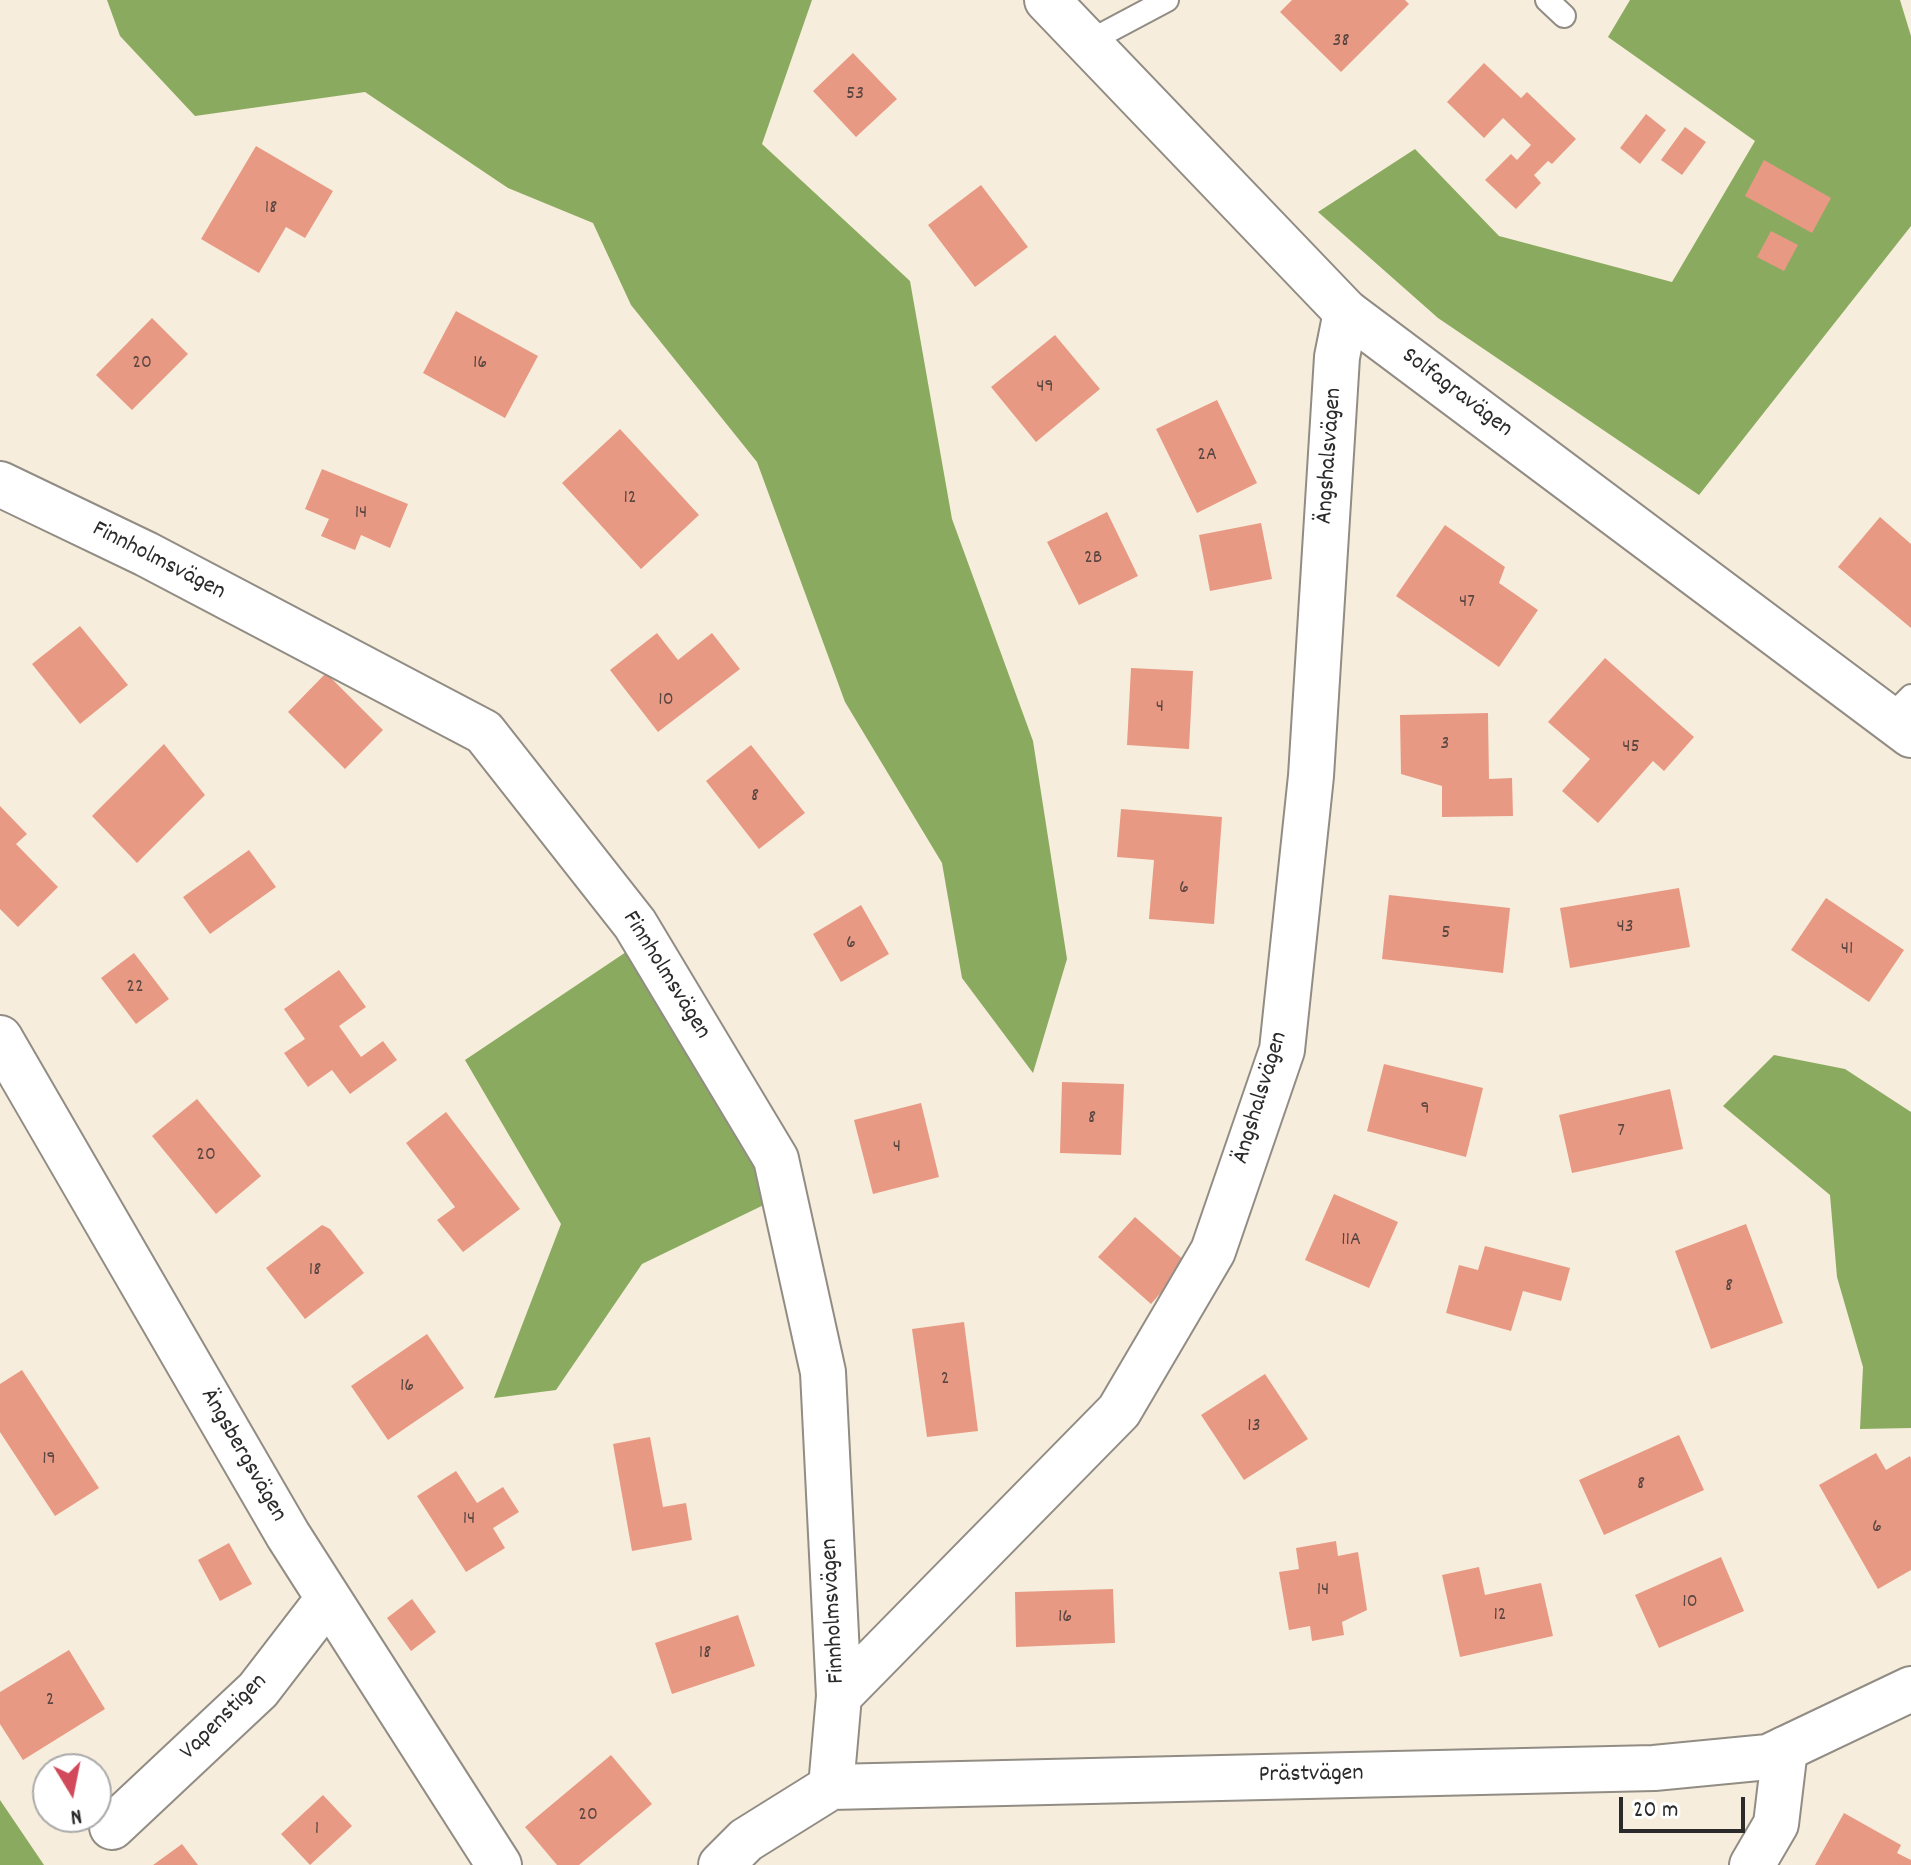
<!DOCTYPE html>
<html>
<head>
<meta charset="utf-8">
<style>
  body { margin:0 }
  #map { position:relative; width:1911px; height:1865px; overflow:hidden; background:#f7eddc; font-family:Dekko,sans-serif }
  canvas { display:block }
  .north { position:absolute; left:32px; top:1753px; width:80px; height:80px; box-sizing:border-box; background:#fff; border:2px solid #aaa; border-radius:50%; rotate:170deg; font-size:22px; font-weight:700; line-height:32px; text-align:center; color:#2b2b2b }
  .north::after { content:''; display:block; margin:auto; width:28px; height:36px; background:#d1495b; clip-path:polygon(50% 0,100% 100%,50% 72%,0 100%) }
  .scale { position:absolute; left:1619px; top:1797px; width:126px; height:36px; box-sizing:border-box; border:4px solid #2b2b2b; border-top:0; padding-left:10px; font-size:24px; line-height:28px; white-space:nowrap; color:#2b2b2b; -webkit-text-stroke:6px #fff; paint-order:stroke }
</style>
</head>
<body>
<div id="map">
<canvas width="1911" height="1865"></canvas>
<div class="north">N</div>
<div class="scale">20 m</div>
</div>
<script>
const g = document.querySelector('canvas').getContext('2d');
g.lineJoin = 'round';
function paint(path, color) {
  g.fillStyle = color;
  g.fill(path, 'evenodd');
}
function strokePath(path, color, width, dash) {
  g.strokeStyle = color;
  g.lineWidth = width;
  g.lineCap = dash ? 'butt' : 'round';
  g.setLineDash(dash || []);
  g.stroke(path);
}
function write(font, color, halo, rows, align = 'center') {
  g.font = font + ' Dekko,sans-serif';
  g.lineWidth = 8;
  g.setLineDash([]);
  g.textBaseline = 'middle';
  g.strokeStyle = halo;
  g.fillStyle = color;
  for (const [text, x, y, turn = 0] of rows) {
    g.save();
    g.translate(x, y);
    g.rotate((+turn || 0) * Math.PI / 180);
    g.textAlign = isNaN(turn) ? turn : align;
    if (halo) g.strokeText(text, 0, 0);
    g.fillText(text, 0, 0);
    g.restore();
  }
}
paint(new Path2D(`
  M 107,0 L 812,0 L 762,144 L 910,281 L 952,519 L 1033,741 L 1067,959 L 1033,1073 L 962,978 L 942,863 L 845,702 L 757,462 L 631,305 L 593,223 L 508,188 L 365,92 L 195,116 L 120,36 Z
  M 1630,0 L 1900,0 L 1911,36 L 1911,226 L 1699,495 L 1438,318 L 1318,212 L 1415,149 L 1499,236 L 1672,282 L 1755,141 L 1608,37 Z
  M 632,948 L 774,1200 L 642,1264 L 556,1390 L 494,1398 L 561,1224 L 465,1060 Z
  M 1774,1055 L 1845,1069 L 1911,1112 L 1911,1428 L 1860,1429 L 1863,1367 L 1837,1277 L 1830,1195 L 1723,1106 Z
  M 0,1800 L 44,1865 L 0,1865 Z`), '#8aab5f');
paint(new Path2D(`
  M 1292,0 L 1405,0 L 1409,4 L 1341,72 L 1280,12 Z
  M 853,53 L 897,99 L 856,137 L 813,91 Z
  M 1484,63 L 1521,98 L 1527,92 L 1576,139 L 1552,164 L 1548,161 L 1534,175 L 1541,183 L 1516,209 L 1485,180 L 1511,154 L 1517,160 L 1531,145 L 1503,118 L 1484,138 L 1447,102 Z
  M 1646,114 L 1666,130 L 1640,164 L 1620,148 Z
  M 1685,127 L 1706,142 L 1682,175 L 1661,160 Z
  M 256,146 L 333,191 L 305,238 L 286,227 L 259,273 L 201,239 Z
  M 1764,160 L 1831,198 L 1812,233 L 1745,196 Z
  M 981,185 L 1028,247 L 975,287 L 928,225 Z
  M 1771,231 L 1798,245 L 1784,271 L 1757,257 Z
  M 456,311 L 538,356 L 505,418 L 423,373 Z
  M 152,318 L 188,354 L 132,410 L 96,375 Z
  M 1055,335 L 1100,389 L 1036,442 L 991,387 Z
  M 1217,400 L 1257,483 L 1197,513 L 1156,429 Z
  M 620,429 L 699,515 L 641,569 L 562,483 Z
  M 322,469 L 408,504 L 390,548 L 361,535 L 355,550 L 321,536 L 329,519 L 305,509 Z
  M 1107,512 L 1138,576 L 1079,605 L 1047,542 Z
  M 1880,517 L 1911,544 L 1911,628 L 1838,567 Z
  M 1261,523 L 1272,579 L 1210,591 L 1199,535 Z
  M 1445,525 L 1505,567 L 1499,583 L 1538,610 L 1499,667 L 1396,596 Z
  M 80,626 L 128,685 L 80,724 L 32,664 Z
  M 657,633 L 678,660 L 712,633 L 740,669 L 658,732 L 610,670 Z
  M 1605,658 L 1694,737 L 1664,771 L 1653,761 L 1598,823 L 1562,791 L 1590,759 L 1548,722 Z
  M 1131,668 L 1193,671 L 1189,749 L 1127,745 Z
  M 326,673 L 383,730 L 345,769 L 288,712 Z
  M 1488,713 L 1489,779 L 1512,778 L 1513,816 L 1442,817 L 1442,786 L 1401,774 L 1400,715 Z
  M 164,744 L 205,795 L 137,863 L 92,816 Z
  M 751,745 L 805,813 L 759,849 L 706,781 Z
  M 0,806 L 27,834 L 16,844 L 58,887 L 18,927 L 0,909 Z
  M 1121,809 L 1222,817 L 1214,924 L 1149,919 L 1154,860 L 1117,857 Z
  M 249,850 L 276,887 L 210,934 L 183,897 Z
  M 1679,888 L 1690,947 L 1570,968 L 1560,908 Z
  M 1389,895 L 1510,908 L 1503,973 L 1382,959 Z
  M 1826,898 L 1904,950 L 1869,1002 L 1791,950 Z
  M 861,905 L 889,954 L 841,982 L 813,934 Z
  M 134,953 L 169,999 L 136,1024 L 101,978 Z
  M 339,970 L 366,1007 L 339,1026 L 361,1057 L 383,1041 L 397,1060 L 350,1094 L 332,1070 L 308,1087 L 284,1053 L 305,1039 L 284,1009 Z
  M 1384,1064 L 1483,1088 L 1466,1157 L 1367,1131 Z
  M 1062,1082 L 1124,1084 L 1121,1155 L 1060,1153 Z
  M 1670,1089 L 1683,1149 L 1572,1173 L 1559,1115 Z
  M 197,1099 L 261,1176 L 216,1214 L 152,1136 Z
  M 921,1103 L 939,1177 L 873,1194 L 854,1120 Z
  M 446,1112 L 520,1209 L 463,1252 L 437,1220 L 455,1207 L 406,1143 Z
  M 1334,1194 L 1398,1222 L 1369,1288 L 1305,1260 Z
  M 1135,1217 L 1187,1263 L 1151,1304 L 1098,1257 Z
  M 1746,1224 L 1783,1323 L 1711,1349 L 1675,1251 Z
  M 322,1225 L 330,1229 L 364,1273 L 305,1319 L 266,1268 Z
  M 1485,1246 L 1570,1268 L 1561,1301 L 1523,1291 L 1511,1331 L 1446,1313 L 1459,1265 L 1478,1270 Z
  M 964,1322 L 978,1431 L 927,1437 L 912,1329 Z
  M 427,1334 L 464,1388 L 388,1440 L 351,1386 Z
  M 22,1370 L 99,1488 L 55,1516 L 0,1432 L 0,1384 Z
  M 1265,1374 L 1308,1439 L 1244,1480 L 1201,1415 Z
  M 1679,1435 L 1704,1490 L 1604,1535 L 1579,1480 Z
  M 650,1437 L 663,1507 L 686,1503 L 692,1540 L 632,1551 L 613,1444 Z
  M 1876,1453 L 1886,1470 L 1910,1456 L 1911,1459 L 1911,1570 L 1878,1589 L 1819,1485 Z
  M 456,1471 L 477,1503 L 503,1487 L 519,1512 L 493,1528 L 505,1548 L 466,1572 L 417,1496 Z
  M 1336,1541 L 1338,1556 L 1358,1552 L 1367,1610 L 1342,1622 L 1344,1635 L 1312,1641 L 1310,1626 L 1289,1630 L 1279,1572 L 1299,1569 L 1296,1548 Z
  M 229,1543 L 252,1584 L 220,1601 L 198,1560 Z
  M 1721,1557 L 1744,1611 L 1659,1648 L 1635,1595 Z
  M 1479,1567 L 1485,1595 L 1541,1583 L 1553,1636 L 1460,1657 L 1442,1575 Z
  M 1113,1589 L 1115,1643 L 1016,1647 L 1015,1592 Z
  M 412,1599 L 436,1632 L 411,1651 L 387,1618 Z
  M 738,1615 L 755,1666 L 672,1694 L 655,1643 Z
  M 69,1650 L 105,1709 L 23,1760 L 0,1724 L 0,1692 Z
  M 611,1755 L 652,1804 L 579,1865 L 557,1865 L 525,1827 Z
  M 323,1795 L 352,1826 L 310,1865 L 281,1834 Z
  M 1844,1813 L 1901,1845 L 1897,1853 L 1911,1860 L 1911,1865 L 1815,1865 Z
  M 182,1844 L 198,1865 L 153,1865 Z`), '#e89983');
const lane = new Path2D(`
  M 1547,0 L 1564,16
  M 1088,42 L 1167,0
  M 1889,718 L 1911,696`);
const street = new Path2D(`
  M 0,484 L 146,554 L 484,732 L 635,924 L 776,1159 L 823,1372 L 839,1696 L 831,1787
  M 0,1038 L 288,1535 L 499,1865
  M 839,1696 L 1119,1411 L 1213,1251 L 1282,1050 L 1311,776 L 1337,357 L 1346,312
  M 112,1827 L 258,1690 L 328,1599
  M 1752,1865 L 1776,1824 L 1785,1749`);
const secondary = new Path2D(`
  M 1047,0 L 1346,312 L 1911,735
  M 721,1865 L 746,1840 L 831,1787 L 1654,1768 L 1768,1757 L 1911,1689`);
strokePath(lane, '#918c84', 26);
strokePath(street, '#918c84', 48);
strokePath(secondary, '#918c84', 48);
strokePath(lane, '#fff', 22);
strokePath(street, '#fff', 44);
strokePath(secondary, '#fff', 44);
write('20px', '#5a4641', null, [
  ["38",1341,42],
  ["53",855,95],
  ["18",271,209],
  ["20",142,364],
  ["16",480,364],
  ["49",1045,388],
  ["2A",1207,456],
  ["12",630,499],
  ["14",361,514],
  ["2B",1093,559],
  ["47",1467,603],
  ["10",666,701],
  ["4",1160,708],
  ["3",1445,745],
  ["45",1631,748],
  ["8",755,797],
  ["6",1184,889],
  ["43",1625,928],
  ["5",1446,934],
  ["6",851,944],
  ["41",1847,950],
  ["22",135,988],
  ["9",1425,1110],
  ["8",1092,1119],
  ["7",1621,1132],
  ["4",897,1148],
  ["20",206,1156],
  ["11A",1351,1241],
  ["18",315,1271],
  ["8",1729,1287],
  ["2",945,1380],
  ["16",407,1387],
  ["13",1254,1427],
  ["19",49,1460],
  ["8",1641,1485],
  ["14",469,1520],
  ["6",1877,1528],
  ["14",1323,1591],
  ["10",1690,1603],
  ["12",1500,1616],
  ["16",1065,1618],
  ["18",705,1654],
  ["2",50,1701],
  ["20",588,1816],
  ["1",317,1830]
]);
write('24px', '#2b2b2b', '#fff', [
  ["Solfagravägen",1456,394,37],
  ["Ängshalsvägen",1331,456,-86],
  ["Finnholmsvägen",158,562,27],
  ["Finnholmsvägen",665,976,58],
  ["Ängshalsvägen",1262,1098,-73],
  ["Ängsbergsvägen",242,1456,60],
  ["Finnholmsvägen",835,1611,-93],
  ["Vapenstigen",225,1718,-45],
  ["Prästvägen",1311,1776,-1]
]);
</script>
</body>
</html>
